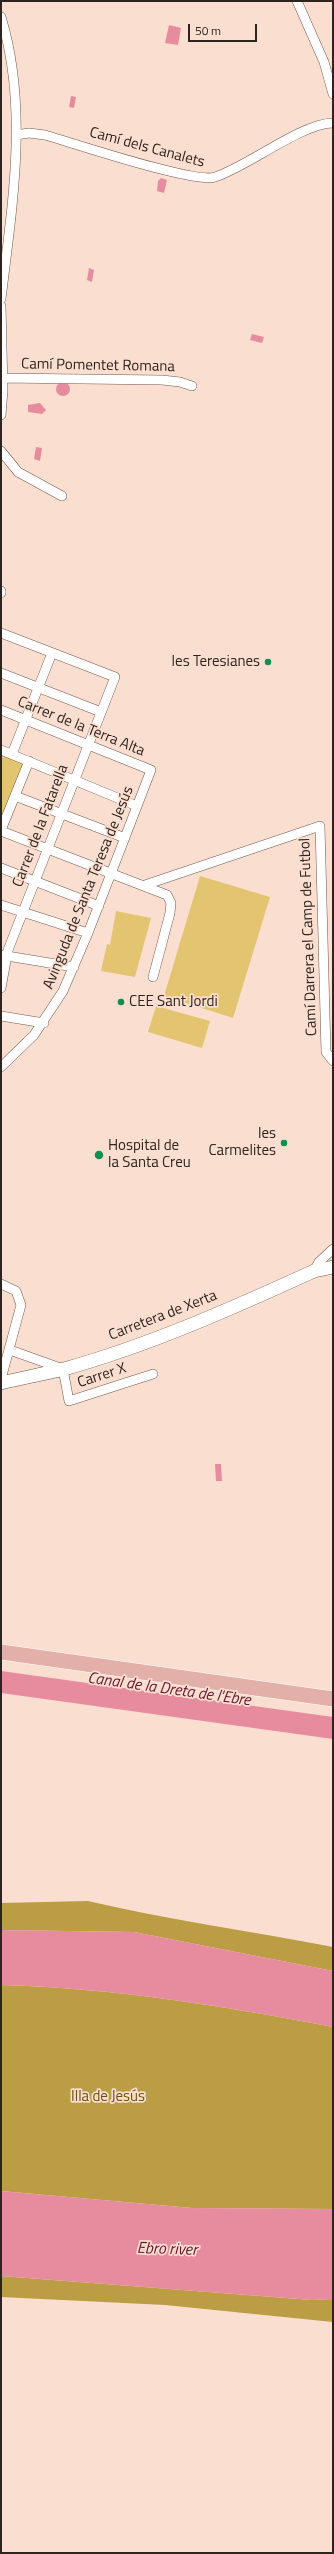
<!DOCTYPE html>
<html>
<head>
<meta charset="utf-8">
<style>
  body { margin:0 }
  #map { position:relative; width:334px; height:2554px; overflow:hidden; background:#faded0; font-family:"Titillium Web",sans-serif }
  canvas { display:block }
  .frame { position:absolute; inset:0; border:2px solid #2e241f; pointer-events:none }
  .scale { position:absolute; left:188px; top:24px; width:69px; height:18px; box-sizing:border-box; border:2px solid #2e241f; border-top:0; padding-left:5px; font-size:12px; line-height:14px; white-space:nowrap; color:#2e241f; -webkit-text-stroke:3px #faded0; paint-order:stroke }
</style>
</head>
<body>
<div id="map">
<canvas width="334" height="2554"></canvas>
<div class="frame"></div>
<div class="scale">50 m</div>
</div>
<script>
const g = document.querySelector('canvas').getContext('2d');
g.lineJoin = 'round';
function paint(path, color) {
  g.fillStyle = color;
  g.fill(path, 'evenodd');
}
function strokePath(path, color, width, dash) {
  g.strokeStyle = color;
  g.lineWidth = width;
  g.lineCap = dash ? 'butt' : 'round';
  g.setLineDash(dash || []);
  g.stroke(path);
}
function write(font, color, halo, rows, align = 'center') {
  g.font = font + ' "Titillium Web",sans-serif';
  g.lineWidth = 3.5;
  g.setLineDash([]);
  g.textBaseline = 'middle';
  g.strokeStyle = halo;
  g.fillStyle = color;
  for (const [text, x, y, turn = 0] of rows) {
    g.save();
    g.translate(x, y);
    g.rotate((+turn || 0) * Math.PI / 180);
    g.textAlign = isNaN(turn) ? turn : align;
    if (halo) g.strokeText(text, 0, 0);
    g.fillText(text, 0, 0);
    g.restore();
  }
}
paint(new Path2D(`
  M 1,753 L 22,762 L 23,765 L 1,823 Z
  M 200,876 L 270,897 L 233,1018 L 164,996 Z
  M 116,911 L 151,918 L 135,977 L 101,971 L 107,944 L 110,945 Z
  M 156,1006 L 210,1021 L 202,1048 L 148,1032 Z`), '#e3c571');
paint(new Path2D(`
  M 88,1901 C 169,1920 251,1931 333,1947 L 333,1971 L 134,1932 L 1,1930 L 1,1903 Z
  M 1,1985 C 113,1988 223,2006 333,2027 L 333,2209 L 192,2208 L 1,2191 Z
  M 1,2276 L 312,2300 L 333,2299 L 333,2322 L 165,2305 L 1,2297 Z`), '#bb9d44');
paint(new Path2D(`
  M 169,25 L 181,28 L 178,45 L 165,43 Z
  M 71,96 L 76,97 L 74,108 L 69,107 Z
  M 161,178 L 167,180 L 164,193 L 157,191 L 158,181 Z
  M 89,268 L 94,270 L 92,282 L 87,280 Z
  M 252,334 L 264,337 L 262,343 L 250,340 Z
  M56 389a7 7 0 1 1 14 0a7 7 0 1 1-14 0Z
  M 40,403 L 46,410 L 42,414 L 28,412 L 28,405 Z
  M 36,447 L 42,448 L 40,461 L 34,459 Z
  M 215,1464 L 221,1464 L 222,1481 L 216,1481 Z
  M 1,1671 L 333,1717 L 333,1739 L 1,1693 Z
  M 1,1930 L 134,1932 L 333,1971 L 333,2027 C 223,2006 113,1988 1,1985 Z
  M 1,2191 L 192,2208 L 333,2209 L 333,2299 L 312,2300 L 1,2276 Z`), '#e78c9e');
const street = new Path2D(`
  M 297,1 L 324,62 L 333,94
  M 1,17 C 29,108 12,207 1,299
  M 16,135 L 29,133 L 45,135 C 73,143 195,184 215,177 C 247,167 302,123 333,123
  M 1,306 L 3,390 L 1,415
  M 3,378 L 162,380 L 180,382 L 192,386
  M 1,451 L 18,472 L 62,496
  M 1,591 L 1,593
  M 1,633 L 115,677 L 8,950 L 1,988
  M 1,673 L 101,712
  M 1,710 L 151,770 L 88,933 L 63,991 L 34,1035 L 1,1067
  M 1,750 L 137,806
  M 12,754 L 52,653
  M 15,796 L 125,838
  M 1,830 L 29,761
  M 1,831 L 167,895 L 171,903 L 170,913 L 153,977
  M 1,868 L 99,906
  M 145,885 L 320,826 L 326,1052 L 333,1061
  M 1,905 L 88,933
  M 1,955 L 74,967
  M 1,1016 L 44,1023
  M 314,1271 L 319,1262 L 333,1249
  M 1,1284 L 16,1291 L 21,1305 L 1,1379
  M 10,1350 L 63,1369 L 69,1401 L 153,1374`);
const secondary = new Path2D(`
  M 1,1383 C 22,1378 43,1374 64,1369 C 150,1345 233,1308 314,1271 L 333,1267`);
const primary = new Path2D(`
  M 1,1652 L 333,1699`);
strokePath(street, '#70594c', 10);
strokePath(secondary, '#70594c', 14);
strokePath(primary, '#fff', 16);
strokePath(street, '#fff', 9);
strokePath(secondary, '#fff', 13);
strokePath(primary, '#e2afa9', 15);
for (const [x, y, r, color] of [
  [268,662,4,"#0c904e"],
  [121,1002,4,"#0c904e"],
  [284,1143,4,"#0c904e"],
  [99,1155,5,"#0c904e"]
]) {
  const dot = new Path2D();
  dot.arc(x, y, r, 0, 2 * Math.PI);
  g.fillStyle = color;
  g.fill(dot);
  strokePath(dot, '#faded0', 1.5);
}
write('15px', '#2e241f', '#faded0', [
  ["Camí dels Canalets",147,148,15],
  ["Camí Pomentet Romana",98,366,1],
  ["Carrer de la Terra Alta",81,727,22],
  ["Carrer de la Fatarella",41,826,-69],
  ["Avinguda de Santa Teresa de Jesús",89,888,-68],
  ["Camí Darrera el Camp de Futbol",309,937,-92],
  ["Carretera de Xerta",163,1316,-21],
  ["Carrer X",102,1376,-18]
]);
write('15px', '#2e241f', '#faded0', [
  ["les Teresianes",260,662],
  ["CEE Sant Jordi",129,1002,"left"],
  ["les",276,1134],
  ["Carmelites",276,1151],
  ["Hospital de",108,1146,"left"],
  ["la Santa Creu",108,1163,"left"]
], 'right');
write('15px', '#67530e', '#faded0', [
  ["Illa de Jesús",108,2097]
]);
write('italic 16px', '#67162f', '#faded0', [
  ["Canal de la Dreta de l'Ebre",169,1690,8],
  ["Ebro river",167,2250,2]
]);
</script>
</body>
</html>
